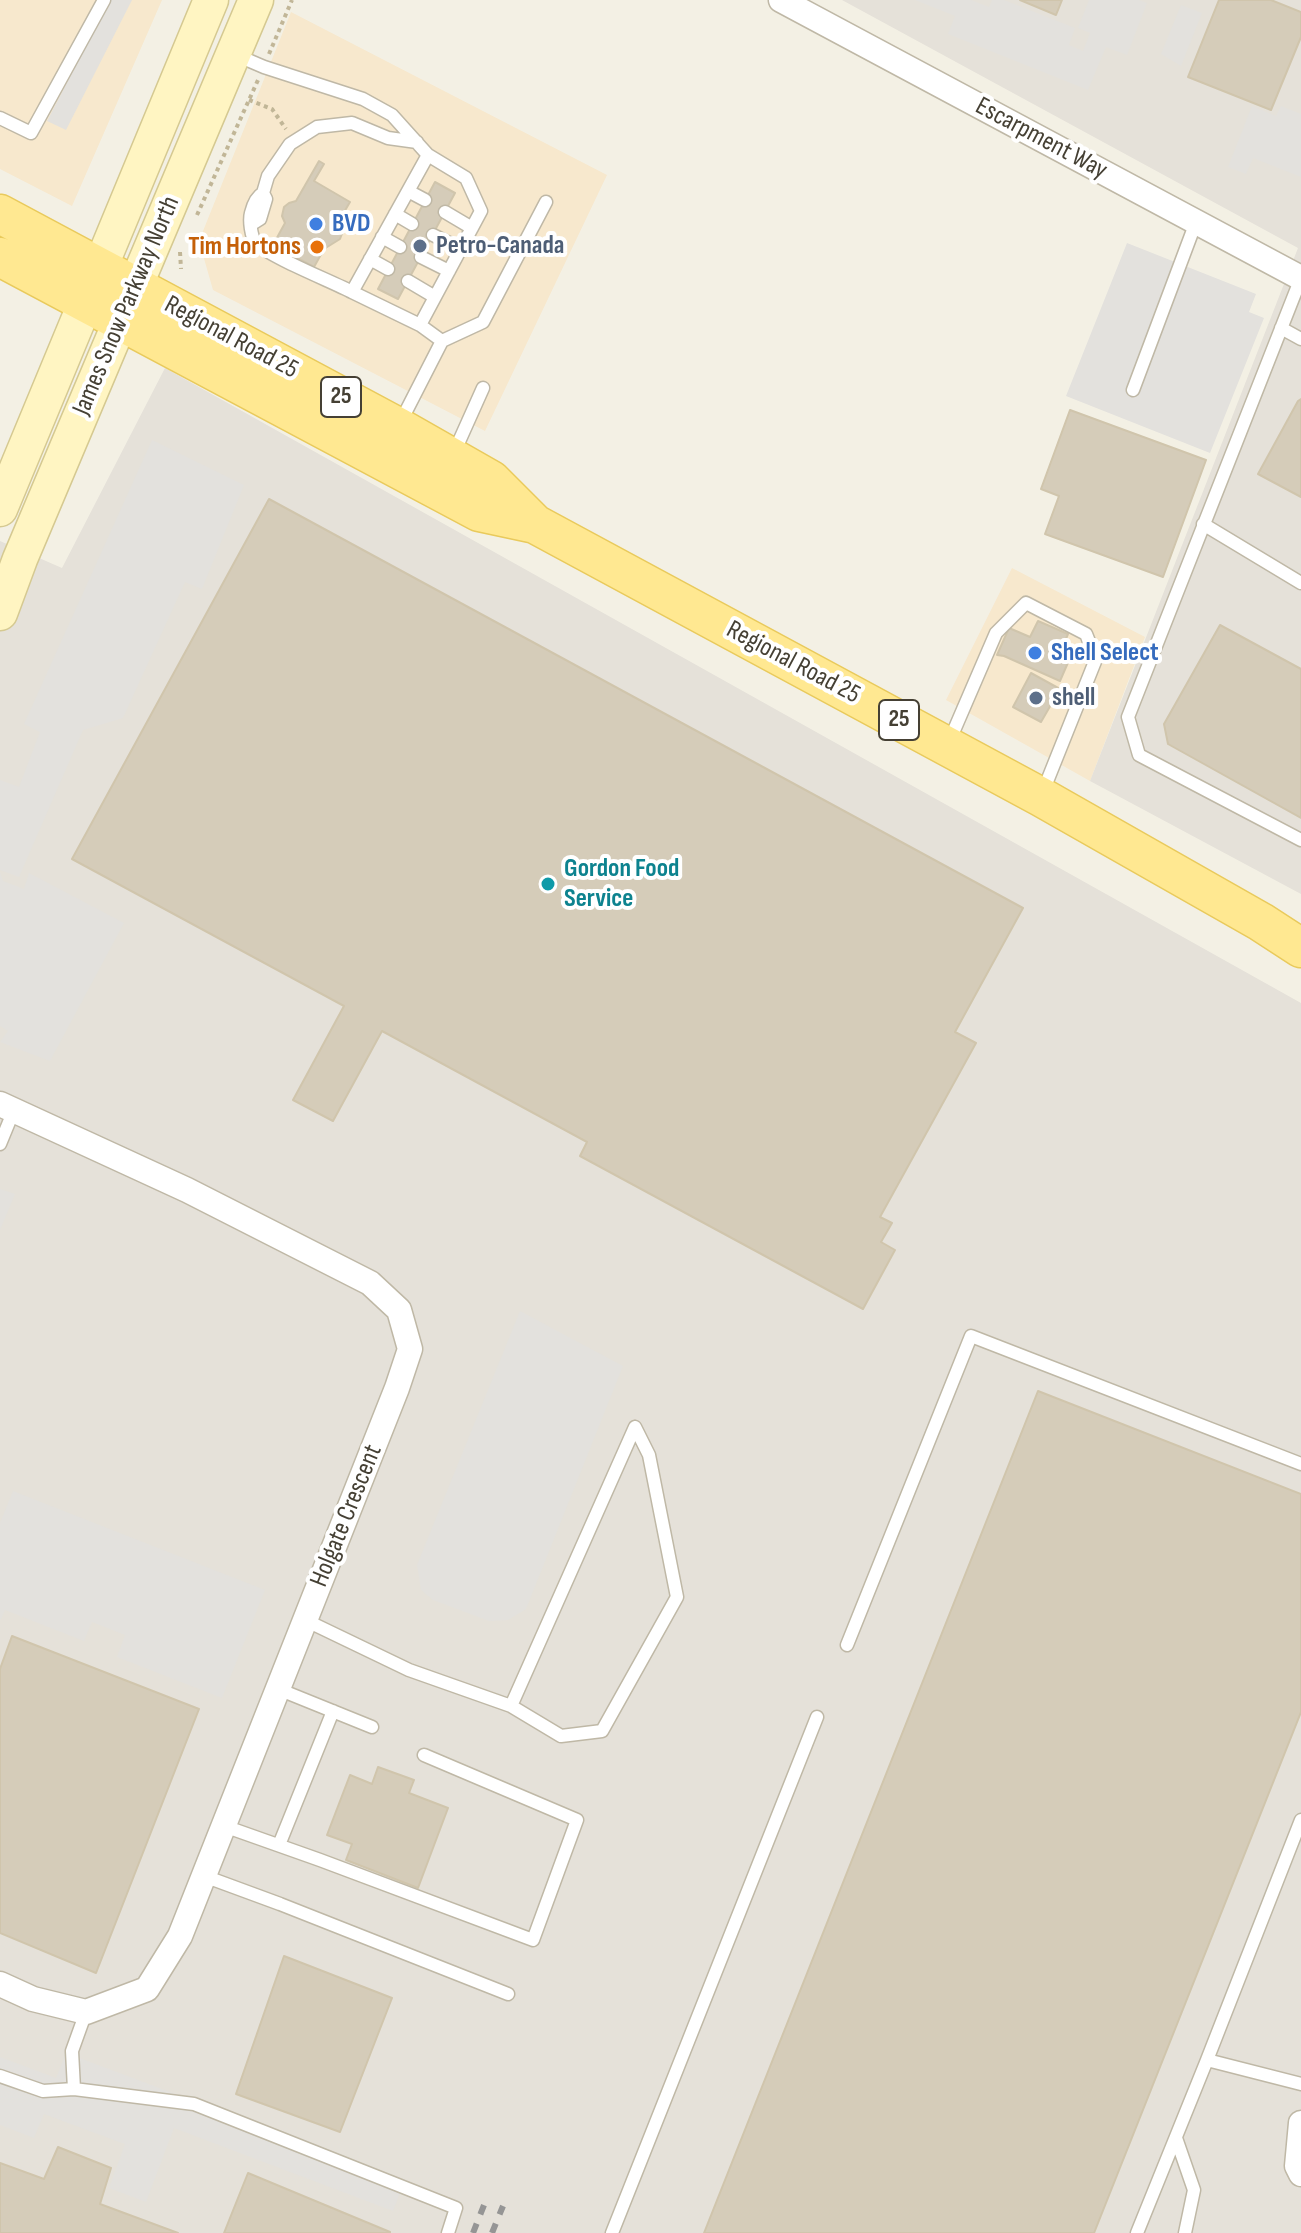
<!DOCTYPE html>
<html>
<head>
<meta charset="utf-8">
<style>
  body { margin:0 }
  canvas { display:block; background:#f3f0e4 }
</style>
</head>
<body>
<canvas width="1301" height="2233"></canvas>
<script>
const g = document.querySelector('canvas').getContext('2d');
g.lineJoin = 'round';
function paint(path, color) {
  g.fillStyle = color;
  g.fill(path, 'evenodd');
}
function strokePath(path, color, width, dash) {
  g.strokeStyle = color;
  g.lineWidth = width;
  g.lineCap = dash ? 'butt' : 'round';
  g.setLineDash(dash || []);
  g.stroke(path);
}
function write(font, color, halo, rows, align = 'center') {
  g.font = font + ' "Sofia Sans Condensed",sans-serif';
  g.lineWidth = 8;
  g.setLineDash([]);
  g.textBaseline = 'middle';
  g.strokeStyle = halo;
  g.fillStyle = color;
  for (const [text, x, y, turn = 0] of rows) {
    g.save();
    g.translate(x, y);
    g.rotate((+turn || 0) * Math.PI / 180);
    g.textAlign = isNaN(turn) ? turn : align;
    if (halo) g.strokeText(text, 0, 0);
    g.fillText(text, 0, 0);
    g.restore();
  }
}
paint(new Path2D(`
  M 0,0 L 162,0 L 72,206 L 0,169 Z
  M 291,12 L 607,175 L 485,431 L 213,290 L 199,241 Z
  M 1012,568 L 1145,637 L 1090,781 L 946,700 Z`), '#f7e8cd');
paint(new Path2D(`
  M 842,0 L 1301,0 L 1301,894 L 1090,781 L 1298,248 Z
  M 165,368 L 1301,1003 L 1301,2233 L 0,2233 L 0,541 L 62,568 Z`), '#e5e1d9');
paint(new Path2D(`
  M 110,0 L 132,0 L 66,130 L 47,121 Z
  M 915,0 L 971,0 L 989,7 L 992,0 L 1004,0 L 1075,28 L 1069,45 L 1083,51 L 1090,33 L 1078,28 L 1089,0 L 1139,0 L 1147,3 L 1127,55 L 1106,47 L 1088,90 L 948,34 L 955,16 Z
  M 1181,5 L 1202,13 L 1181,66 L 1161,54 Z
  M 1252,106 L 1276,116 L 1281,106 L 1301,114 L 1301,177 L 1253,158 L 1246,174 L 1228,167 Z
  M 1127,243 L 1256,294 L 1249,312 L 1264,318 L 1210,453 L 1066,396 Z
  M 152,440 L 244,485 L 202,589 L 185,582 L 123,718 L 83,730 L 19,877 L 0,870 L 0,780 L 19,787 L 40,732 L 24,724 Z
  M 0,872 L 3,881 L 24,889 L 29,873 L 124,923 L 50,1061 L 0,1042 L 8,1031 L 0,1026 Z
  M 0,1189 L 15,1194 L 0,1230 Z
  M 520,1311 L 623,1366 L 526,1609 L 508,1620 L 489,1621 L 433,1600 L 421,1590 L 417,1565 Z
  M 13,1491 L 265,1590 L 222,1698 L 117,1657 L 125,1635 L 92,1622 L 84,1641 L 5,1610 L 0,1621 L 0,1523 Z
  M 66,2053 L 405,2180 L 393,2211 L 174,2128 L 146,2202 L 109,2188 L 125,2144 L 44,2114 L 34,2138 L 0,2125 L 0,2057 L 56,2078 Z`), '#e3e1dd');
const building = new Path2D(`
  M 1020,0 L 1062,0 L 1056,15 Z
  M 1219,0 L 1271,0 L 1301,12 L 1301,37 L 1271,110 L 1188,77 Z
  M 319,161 L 324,164 L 314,181 L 350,202 L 340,219 L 343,231 L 340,239 L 324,249 L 314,267 L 273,245 L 285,223 L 282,216 L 284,207 L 289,203 L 296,201 Z
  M 435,182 L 455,193 L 398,299 L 378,289 Z
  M 1301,399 L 1301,497 L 1258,474 L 1298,401 Z
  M 1070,410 L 1206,460 L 1163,577 L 1045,534 L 1059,496 L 1041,489 Z
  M 269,499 L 1023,908 L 955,1032 L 976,1043 L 880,1217 L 892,1223 L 881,1242 L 895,1250 L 863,1309 L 580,1156 L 587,1142 L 382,1031 L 333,1121 L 293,1100 L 344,1006 L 72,859 Z
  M 1038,621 L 1068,634 L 1063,646 L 1073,651 L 1060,681 L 1004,656 L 997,655 L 1009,628 L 1030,637 Z
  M 1220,625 L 1301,669 L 1301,818 L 1168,744 L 1164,724 Z
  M 1031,673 L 1060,689 L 1041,722 L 1013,707 Z
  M 1038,1391 L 1301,1494 L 1301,1712 L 1094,2233 L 704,2233 Z
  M 12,1636 L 199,1709 L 96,1973 L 0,1933 L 0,1669 Z
  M 378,1767 L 414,1780 L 409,1793 L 448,1808 L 418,1888 L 346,1860 L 352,1844 L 327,1835 L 350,1775 L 372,1784 Z
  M 284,1956 L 392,1998 L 340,2132 L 236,2094 Z
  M 58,2147 L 111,2168 L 100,2204 L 178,2233 L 0,2233 L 0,2163 L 44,2179 Z
  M 248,2173 L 390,2232 L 390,2233 L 224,2233 Z`);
paint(building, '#d5ccb9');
strokePath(building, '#d0c5ac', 2);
const lane = new Path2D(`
  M 236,55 L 264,67 L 363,99 L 392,115 L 428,155 L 466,178 L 481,211 L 420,325 L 442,341 L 399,425
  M 0,118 L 31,133 L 104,0
  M 408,191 L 425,200
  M 263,193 C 256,197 253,205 251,213 C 249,220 251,237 256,243 C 268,256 333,282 352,292
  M 445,212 L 472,228
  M 395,214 L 412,224
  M 252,224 L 260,219 L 266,199 L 263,193 L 268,176 L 290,144 L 317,127 L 352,123 L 388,138 L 417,142
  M 433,235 L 461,249
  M 382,237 L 400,247
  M 421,257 L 449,271
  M 370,259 L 388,269
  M 1301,278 L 1128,717 L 1139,755 L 1301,840
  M 408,281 L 435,297
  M 420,325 L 352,292 L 428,155
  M 1281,328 L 1301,339
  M 442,341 L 483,322 L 546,202
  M 1133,390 L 1196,222
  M 453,455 L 483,388
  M 1203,524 L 1301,583
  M 949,742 L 996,633 L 1026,603 L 1086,634 L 1096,659 L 1042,794
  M 0,1144 L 14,1110
  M 305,1620 L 409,1670 L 511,1706 L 561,1736 L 602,1731 L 677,1597 L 649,1455 L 635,1427
  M 847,1645 L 971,1336 L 1301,1464
  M 278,1689 L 372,1727
  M 511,1706 L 635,1427
  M 224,1826 L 320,1860 L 533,1940 L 577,1820 L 424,1755
  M 279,1845 L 333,1711
  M 204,1876 L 280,1904 L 508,1994
  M 1207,2060 L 1301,1820
  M 0,2076 L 43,2091 L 74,2089 L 194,2104 L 456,2208 L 448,2233
  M 74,2089 L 72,2051 L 86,2012
  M 1176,2138 L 1194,2190 L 1185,2233
  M 612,2233 L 817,1717
  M 1137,2233 L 1207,2060 L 1301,2084`);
const street = new Path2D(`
  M 781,0 L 1301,278
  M 0,1104 L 187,1190 L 370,1283 L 399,1310 L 410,1349 L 397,1388 L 180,1936 L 147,1989 L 86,2012 L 33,1999 L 0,1984
  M 1301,2123 L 1297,2166 L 1301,2174`);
const secondary = new Path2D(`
  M 0,509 L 211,0
  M 0,613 L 20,559 L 256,0`);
const primary = new Path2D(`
  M 0,214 L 398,427 L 491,480 L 535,524
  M 0,257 L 479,512 L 535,524 L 1041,797 L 1261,922 L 1301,948`);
strokePath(lane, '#bfb8a6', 15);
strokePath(street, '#bfb8a6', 27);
strokePath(secondary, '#d5c991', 37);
strokePath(primary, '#e9ca5c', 41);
strokePath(new Path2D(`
  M 269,54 L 292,0
  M 249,100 L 272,109 L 286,129
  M 197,215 L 258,80
  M 180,252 L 181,269`), '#c1b697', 4, [4, 4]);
strokePath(lane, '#fff', 12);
strokePath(street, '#fff', 24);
strokePath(secondary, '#fff5c2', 34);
strokePath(primary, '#ffe891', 38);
strokePath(new Path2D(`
  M 473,2233 L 486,2200
  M 492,2233 L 503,2206`), '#959595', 6, [10, 10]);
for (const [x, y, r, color] of [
  [316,224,8,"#3f7fe0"],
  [420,246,8,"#5c6f8a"],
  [317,247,8,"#e8710a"],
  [1035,653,8,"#3f7fe0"],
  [1036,698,8,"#5c6f8a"],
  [548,884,8,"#0f9aa8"]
]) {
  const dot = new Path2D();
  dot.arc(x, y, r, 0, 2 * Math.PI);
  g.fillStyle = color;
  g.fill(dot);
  strokePath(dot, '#fff', 3);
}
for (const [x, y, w] of [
  [341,397,40],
  [899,720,40]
]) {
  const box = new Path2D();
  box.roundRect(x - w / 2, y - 20, w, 40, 6);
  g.fillStyle = '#fff';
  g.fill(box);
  strokePath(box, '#454034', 2);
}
write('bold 24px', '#454034', null, [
  ["25",341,397],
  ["25",899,720]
]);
write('26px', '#454034', '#fff', [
  ["Escarpment Way",1041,139,28],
  ["James Snow Parkway North",127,306,-67],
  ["Regional Road 25",231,338,28],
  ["Regional Road 25",793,663,28],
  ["Holgate Crescent",347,1516,-68]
]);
write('bold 26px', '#366cbe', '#fff', [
  ["BVD",332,224],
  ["Shell Select",1051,653]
], 'left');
write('bold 26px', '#4e5e75', '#fff', [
  ["Petro-Canada",436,246],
  ["shell",1052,698]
], 'left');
write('bold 26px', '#c56008', '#fff', [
  ["Tim Hortons",301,247]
], 'right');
write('bold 26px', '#0d838f', '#fff', [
  ["Gordon Food",564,869],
  ["Service",564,899]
], 'left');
</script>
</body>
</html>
